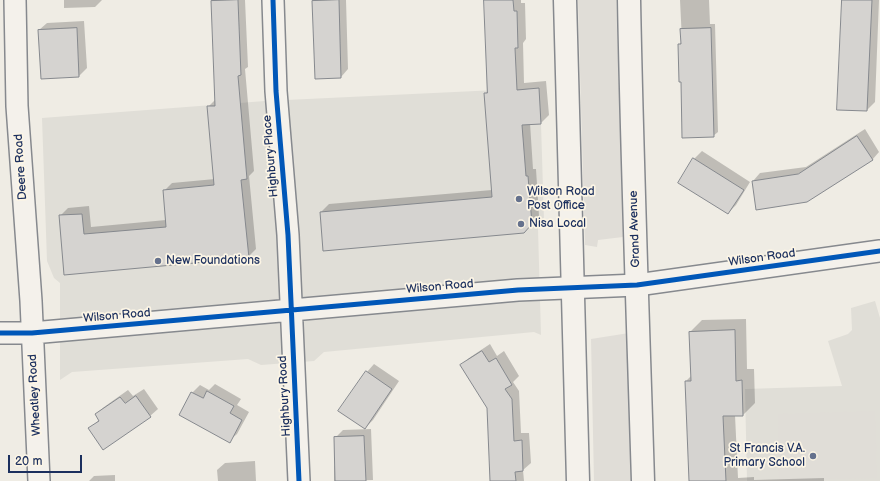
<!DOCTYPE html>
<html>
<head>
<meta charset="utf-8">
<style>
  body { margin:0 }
  #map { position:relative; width:880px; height:481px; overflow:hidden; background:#efece4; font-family:"Balsamiq Sans",sans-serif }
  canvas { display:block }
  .scale { position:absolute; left:8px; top:455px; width:74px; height:18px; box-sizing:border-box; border:2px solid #1b2f5e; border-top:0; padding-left:5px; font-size:12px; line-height:14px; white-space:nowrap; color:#1b2f5e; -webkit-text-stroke:3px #fcf5e5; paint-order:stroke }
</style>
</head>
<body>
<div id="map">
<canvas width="880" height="481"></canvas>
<div class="scale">20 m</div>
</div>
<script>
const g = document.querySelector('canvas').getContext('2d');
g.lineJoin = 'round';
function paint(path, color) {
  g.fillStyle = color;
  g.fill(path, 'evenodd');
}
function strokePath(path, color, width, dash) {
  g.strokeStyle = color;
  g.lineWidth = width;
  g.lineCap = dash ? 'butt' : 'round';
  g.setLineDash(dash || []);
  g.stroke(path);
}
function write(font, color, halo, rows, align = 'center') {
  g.font = font + ' "Balsamiq Sans",sans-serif';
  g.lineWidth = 3.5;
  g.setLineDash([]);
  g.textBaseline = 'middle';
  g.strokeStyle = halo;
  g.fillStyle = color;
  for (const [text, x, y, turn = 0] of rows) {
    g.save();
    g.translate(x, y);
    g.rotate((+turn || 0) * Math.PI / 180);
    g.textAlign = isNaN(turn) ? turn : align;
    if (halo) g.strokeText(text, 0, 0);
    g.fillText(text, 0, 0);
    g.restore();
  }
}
paint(new Path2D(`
  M 539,88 L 541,124 L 544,221 L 538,229 L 541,335 L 534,332 L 324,352 L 314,361 L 261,365 L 248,359 L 72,372 L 60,380 L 60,283 L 54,278 L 47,261 L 42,118 L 265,101 Z
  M 875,301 L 880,318 L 880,481 L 747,481 L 745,389 L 842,386 L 828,341 L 848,334 L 852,330 L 851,308 Z`), '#e0ded7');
paint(new Path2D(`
  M 578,0 L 616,0 L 622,177 L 623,237 L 598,240 L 597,247 L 585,245 Z
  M 629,333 L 633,481 L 594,481 L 591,339 Z
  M 875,411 L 877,478 L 779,480 L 778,414 Z`), '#e0ddd7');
paint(new Path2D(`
  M 64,0 L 102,0 L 95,7 L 64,8 Z
  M 212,0 L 245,0 L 248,67 L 245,69 L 254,171 L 249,176 L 256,249 L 248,257 L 65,274 L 60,216 L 68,208 L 89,206 L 91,227 L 166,220 L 164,191 L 172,183 L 215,179 L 208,107 L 216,99 Z
  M 313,0 L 346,0 L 348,69 L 341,77 L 316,78 Z
  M 486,0 L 521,0 L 521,3 L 525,3 L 526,39 L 523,43 L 524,83 L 546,81 L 549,115 L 541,123 L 530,123 L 533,169 L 536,169 L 539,216 L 524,232 L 321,212 L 329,204 L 492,190 L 485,94 L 488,91 Z
  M 680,0 L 709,0 L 710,24 L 715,24 L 718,132 L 713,136 L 682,81 L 679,45 L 682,41 Z
  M 850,0 L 879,0 L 875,102 L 867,110 Z
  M 84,21 L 87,68 L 79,76 L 42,78 L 39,30 L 47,23 Z
  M 865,129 L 879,152 L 872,160 L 757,209 L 753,181 L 760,173 L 806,167 Z
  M 702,151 L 750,182 L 736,205 L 728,213 L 679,183 L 694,159 Z
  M 746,319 L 747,369 L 754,369 L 755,403 L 743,415 L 735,415 L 738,478 L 754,477 L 754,480 L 824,478 L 824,481 L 690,481 L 686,381 L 692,375 L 690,332 L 702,320 Z
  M 490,344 L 497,356 L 504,351 L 519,376 L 513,382 L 519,391 L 521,433 L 529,433 L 531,463 L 523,470 L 524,481 L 491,481 L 488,408 L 462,365 L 469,358 Z
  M 374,364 L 399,381 L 373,420 L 365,428 L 367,372 Z
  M 215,384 L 241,399 L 237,405 L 249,412 L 237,434 L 229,441 L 192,393 L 200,385 L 209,390 Z
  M 144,389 L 158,409 L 150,416 L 90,428 L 100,419 L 96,414 L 104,407 L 128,390 L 133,396 Z
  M 371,429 L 373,480 L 334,481 L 334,466 L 336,464 L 336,437 L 343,430 Z
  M 255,461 L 256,481 L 218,481 L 217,470 L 225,463 Z
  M 115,475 L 115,481 L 89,481 L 94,476 Z`), '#0003');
const building = new Path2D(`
  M 238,0 L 241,75 L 238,76 L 247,179 L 241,180 L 249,258 L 64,275 L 59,215 L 82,214 L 84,234 L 166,227 L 163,190 L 214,185 L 207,106 L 215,106 L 211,1 Z
  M 339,0 L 341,78 L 315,79 L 312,1 Z
  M 484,0 L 513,0 L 514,11 L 517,11 L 518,48 L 515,48 L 517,90 L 539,88 L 541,124 L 522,125 L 526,176 L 528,176 L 532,224 L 524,233 L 323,251 L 320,212 L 492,197 L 484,93 L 487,93 Z
  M 842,0 L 872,0 L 867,111 L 837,110 Z
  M 77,28 L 79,77 L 41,79 L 38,30 Z
  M 711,28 L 714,137 L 682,138 L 681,82 L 679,82 L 678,44 L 681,44 L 680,29 Z
  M 857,136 L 873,160 L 807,202 L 756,210 L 752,181 L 798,174 Z
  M 693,158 L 744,190 L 728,214 L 678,183 Z
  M 735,330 L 736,381 L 742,380 L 743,416 L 723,416 L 726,481 L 689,481 L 685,381 L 691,381 L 689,332 Z
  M 482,351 L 489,362 L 496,358 L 512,385 L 505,389 L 512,399 L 514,441 L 522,440 L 523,471 L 515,472 L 516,481 L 490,481 L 487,408 L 460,365 Z
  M 366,371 L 392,389 L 365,429 L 338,411 Z
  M 207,391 L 234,406 L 230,413 L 242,420 L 230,443 L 179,415 L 191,392 L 203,398 Z
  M 136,396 L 151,417 L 103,450 L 88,428 L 99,421 L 95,414 L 120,397 L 125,403 Z
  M 364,436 L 366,481 L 335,481 L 334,437 Z`);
paint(building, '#d5d3d0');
strokePath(building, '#86898e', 1);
const minor = new Path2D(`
  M 15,0 L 17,106 L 31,301 L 39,481
  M 273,0 L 276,91 L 288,235 L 299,481
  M 0,333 L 32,333 L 518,290 L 637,285 L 880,251`);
const tertiary = new Path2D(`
  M 565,0 L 578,481
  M 629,0 C 632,160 638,321 643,481`);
strokePath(minor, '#86898e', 24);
strokePath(tertiary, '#86898e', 25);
strokePath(minor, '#f4f1eb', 21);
strokePath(tertiary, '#f4f1eb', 22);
strokePath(new Path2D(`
  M 273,0 L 276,91 L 288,235 L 299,481
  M 0,333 L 32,333 L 518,290 L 637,285 L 880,251`), '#0057b8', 5);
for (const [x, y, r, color] of [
  [519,199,4,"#65718d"],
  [521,224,4,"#65718d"],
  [158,261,4,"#65718d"],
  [813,456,4,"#65718d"]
]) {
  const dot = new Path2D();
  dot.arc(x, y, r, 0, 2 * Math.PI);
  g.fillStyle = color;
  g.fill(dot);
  strokePath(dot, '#fcf5e5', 1.5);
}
write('12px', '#1b2f5e', '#fcf5e5', [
  ["Highbury Place",271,156,-95],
  ["Deere Road",21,167,-94],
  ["Grand Avenue",635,229,-92],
  ["Wilson Road",762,258,-8],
  ["Wilson Road",440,287,-5],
  ["Wilson Road",117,316,-5],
  ["Wheatley Road",35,395,-93],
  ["Highbury Road",285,396,-93]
]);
write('12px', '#1b2f5e', '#fcf5e5', [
  ["Wilson Road",527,192],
  ["Post Office",527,206],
  ["Nisa Local",529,224],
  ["New Foundations",166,261],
  ["St Francis V.A.",805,449,"right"],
  ["Primary School",805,463,"right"]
], 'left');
</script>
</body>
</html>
